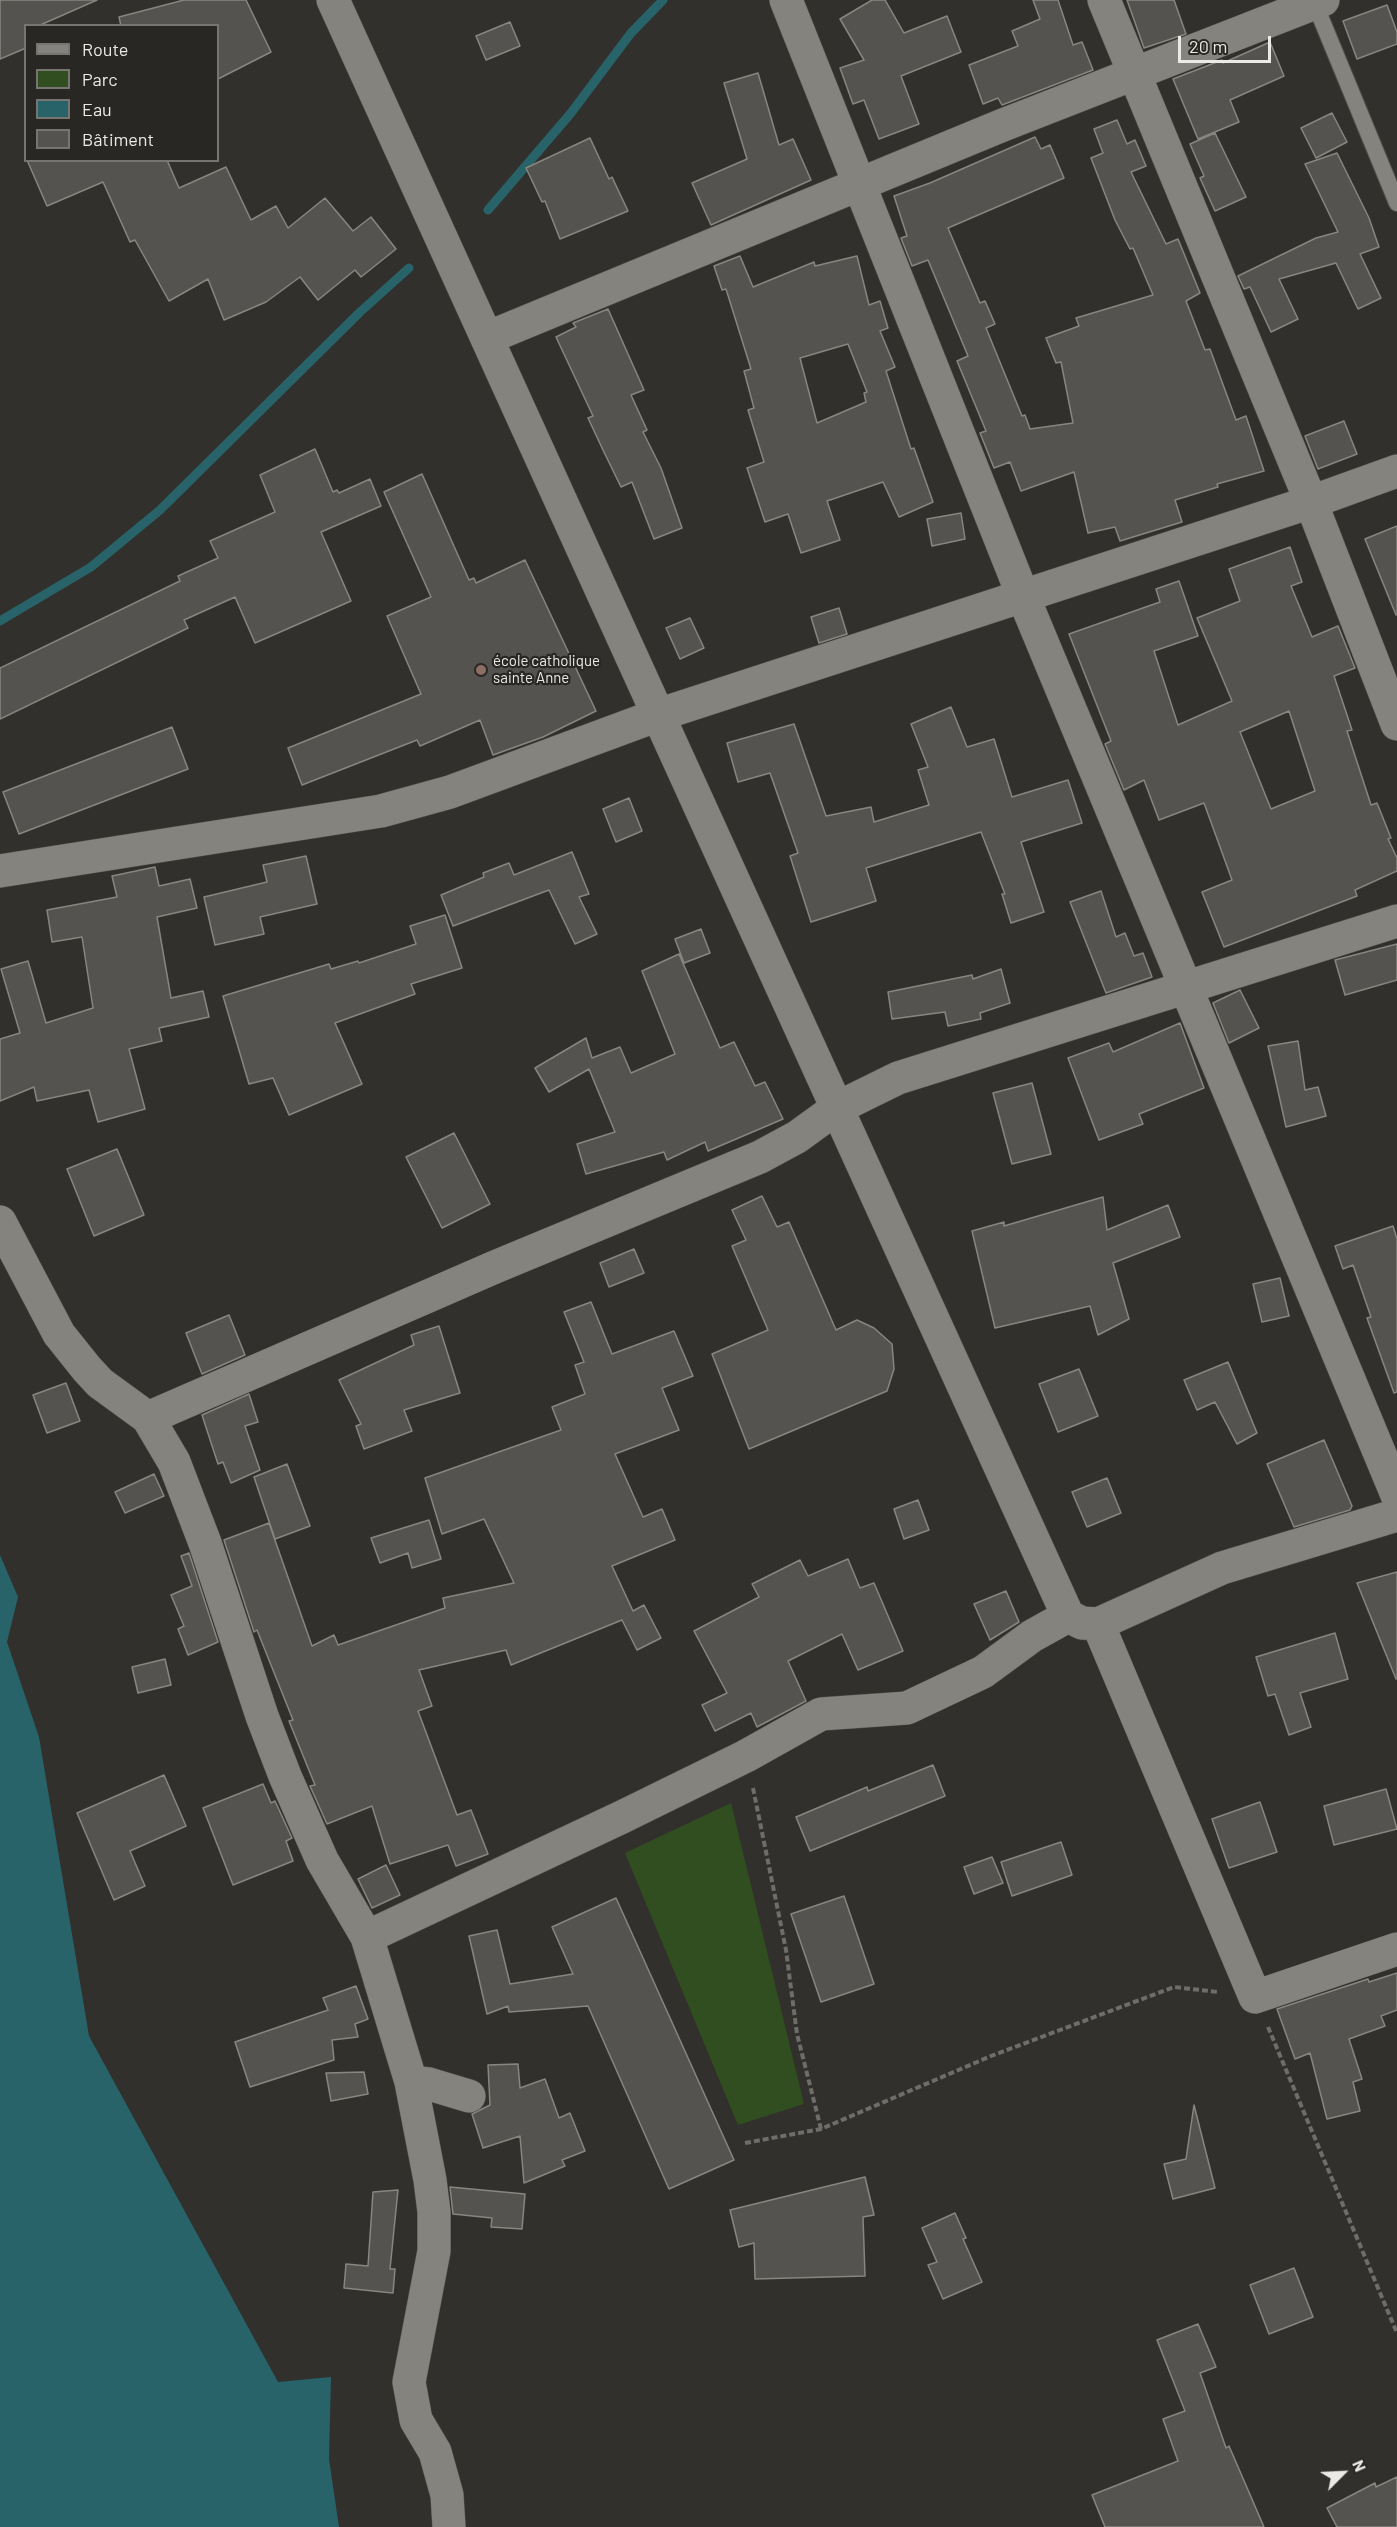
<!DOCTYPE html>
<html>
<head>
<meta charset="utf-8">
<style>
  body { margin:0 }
  #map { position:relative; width:1397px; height:2527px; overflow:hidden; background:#32302d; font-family:Barlow,sans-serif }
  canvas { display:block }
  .legend { position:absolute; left:24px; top:24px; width:195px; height:138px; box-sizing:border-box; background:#282723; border:2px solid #767571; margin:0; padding:8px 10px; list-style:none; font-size:18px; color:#ebeae7 }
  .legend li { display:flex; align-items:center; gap:12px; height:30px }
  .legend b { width:30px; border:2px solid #767571 }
  .north { position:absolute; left:1313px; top:2443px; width:60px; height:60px; -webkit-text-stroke:4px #282723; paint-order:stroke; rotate:66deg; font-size:16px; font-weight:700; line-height:24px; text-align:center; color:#ebeae7 }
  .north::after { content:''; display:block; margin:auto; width:21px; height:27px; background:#ebeae7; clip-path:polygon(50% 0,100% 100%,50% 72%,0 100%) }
  .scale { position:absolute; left:1178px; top:36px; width:93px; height:27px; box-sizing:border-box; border:3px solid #ebeae7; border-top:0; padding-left:8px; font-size:18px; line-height:21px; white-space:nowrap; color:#ebeae7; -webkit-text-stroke:4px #282723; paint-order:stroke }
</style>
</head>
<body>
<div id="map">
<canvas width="1397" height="2527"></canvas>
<ul class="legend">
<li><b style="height:8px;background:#85837e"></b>Route</li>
<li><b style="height:16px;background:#304e1f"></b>Parc</li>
<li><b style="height:16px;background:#286369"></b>Eau</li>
<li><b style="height:16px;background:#55534f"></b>Bâtiment</li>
</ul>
<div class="north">N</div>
<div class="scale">20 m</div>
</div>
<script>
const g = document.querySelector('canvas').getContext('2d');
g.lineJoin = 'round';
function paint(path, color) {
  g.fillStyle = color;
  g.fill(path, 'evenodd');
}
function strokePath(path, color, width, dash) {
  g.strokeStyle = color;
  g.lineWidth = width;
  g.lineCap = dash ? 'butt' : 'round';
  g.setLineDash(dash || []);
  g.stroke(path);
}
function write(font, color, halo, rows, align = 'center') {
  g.font = font + ' Barlow,sans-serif';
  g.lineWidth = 4.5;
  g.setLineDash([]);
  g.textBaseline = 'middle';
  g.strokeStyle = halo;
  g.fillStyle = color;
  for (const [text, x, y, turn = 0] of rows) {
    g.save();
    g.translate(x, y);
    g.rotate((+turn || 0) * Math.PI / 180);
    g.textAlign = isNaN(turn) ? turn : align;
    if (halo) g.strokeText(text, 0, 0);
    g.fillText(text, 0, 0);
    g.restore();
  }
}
paint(new Path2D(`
  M 731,1803 L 804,2104 L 738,2125 L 625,1853 Z`), '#304e1f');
paint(new Path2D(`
  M 0,1555 L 18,1597 L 7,1642 L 39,1737 L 89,2036 L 278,2382 L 331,2377 L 329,2459 L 339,2527 L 0,2527 Z`), '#286369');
strokePath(new Path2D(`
  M 488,210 L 571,113 L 631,33 L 663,0
  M 0,621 L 91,567 L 160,510 L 359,313 L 409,268`), '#286369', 9);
const building = new Path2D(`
  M 0,0 L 97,0 L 38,26 L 26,26 L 26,48 L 0,59 Z
  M 184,0 L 246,0 L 271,52 L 218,79 L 218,26 L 121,26 L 119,17 Z
  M 872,0 L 885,0 L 904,33 L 947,16 L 961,52 L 901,76 L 919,124 L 879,139 L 864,100 L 853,104 L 840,68 L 864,60 L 840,19 Z
  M 1033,0 L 1058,0 L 1073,45 L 1082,42 L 1093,70 L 1002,105 L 998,98 L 983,104 L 969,65 L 1018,46 L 1012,31 L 1040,19 Z
  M 1127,0 L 1174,0 L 1186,34 L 1144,48 Z
  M 1387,5 L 1397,32 L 1397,44 L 1357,59 L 1343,21 Z
  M 510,22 L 520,46 L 486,60 L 476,36 Z
  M 1270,42 L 1284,76 L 1230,100 L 1239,122 L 1198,139 L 1173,79 L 1222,60 L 1223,63 Z
  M 758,73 L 779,145 L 793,139 L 811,180 L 711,225 L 692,183 L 747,159 L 724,83 Z
  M 1332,113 L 1347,142 L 1316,158 L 1301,128 Z
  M 1117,120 L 1127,144 L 1135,140 L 1146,166 L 1131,172 L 1166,244 L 1178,239 L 1200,293 L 1186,301 L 1205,350 L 1210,349 L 1236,420 L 1246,416 L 1264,471 L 1217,484 L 1218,487 L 1175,500 L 1182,522 L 1120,541 L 1115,527 L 1088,533 L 1074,472 L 1021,491 L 1010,462 L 994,468 L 980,433 L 986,431 L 957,361 L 968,356 L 928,260 L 912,266 L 901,238 L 907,236 L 894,196 L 930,183 L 1035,137 L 1041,149 L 1050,145 L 1064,178 L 948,228 L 980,303 L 985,301 L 995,324 L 986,328 L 1022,416 L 1025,415 L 1030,429 L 1073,423 L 1061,362 L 1056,363 L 1046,338 L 1079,326 L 1076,318 L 1153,295 L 1133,248 L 1130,249 L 1115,220 L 1091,158 L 1103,153 L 1094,129 Z
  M 1215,133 L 1246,197 L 1215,211 L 1200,178 L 1204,176 L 1190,144 Z
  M 590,138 L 609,179 L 612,177 L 628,211 L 560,239 L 545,201 L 542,202 L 526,168 Z
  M 1337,153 L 1369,218 L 1379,247 L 1360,254 L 1381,298 L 1358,309 L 1336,263 L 1279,279 L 1298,319 L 1271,332 L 1250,287 L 1244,289 L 1238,276 L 1316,238 L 1338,232 L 1305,164 Z
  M 27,160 L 167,160 L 179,188 L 226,167 L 251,220 L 276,206 L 288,228 L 325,198 L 353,231 L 371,217 L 396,249 L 361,277 L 355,270 L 318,300 L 300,277 L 266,302 L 224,320 L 208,279 L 169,301 L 135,240 L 130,242 L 103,182 L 47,206 Z
  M 740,256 L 753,287 L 814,262 L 815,266 L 857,256 L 869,305 L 880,301 L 888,328 L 880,331 L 895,367 L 886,371 L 911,449 L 914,448 L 933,502 L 899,517 L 883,482 L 827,501 L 840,540 L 801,553 L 788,514 L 765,522 L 747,468 L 764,462 L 748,410 L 754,408 L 744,371 L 751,369 L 726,289 L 722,290 L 714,266 ZM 848,344 L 867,392 L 864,393 L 866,402 L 817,423 L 800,358 Z
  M 608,309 L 644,390 L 631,395 L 647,430 L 643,432 L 661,468 L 682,528 L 654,539 L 632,482 L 621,487 L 603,450 L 588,418 L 593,416 L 556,337 L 576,327 L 573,323 Z
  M 1344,421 L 1357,454 L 1318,469 L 1305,436 Z
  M 315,449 L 333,492 L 337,490 L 339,493 L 370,479 L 381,506 L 321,532 L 351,601 L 255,643 L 235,597 L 184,620 L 188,628 L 0,719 L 0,668 L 180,581 L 178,576 L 218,558 L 210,541 L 275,512 L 260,475 Z
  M 422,474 L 469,580 L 474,578 L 476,583 L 525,560 L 596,711 L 543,737 L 493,755 L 480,720 L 420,746 L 417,740 L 302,785 L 288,748 L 421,694 L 387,616 L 431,597 L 384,492 Z
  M 961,513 L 965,539 L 932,546 L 927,519 Z
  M 1397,526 L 1397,615 L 1396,615 L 1365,539 Z
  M 1290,547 L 1302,582 L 1291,586 L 1312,637 L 1338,626 L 1355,668 L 1334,676 L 1352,730 L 1347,731 L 1371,805 L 1377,803 L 1391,838 L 1388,839 L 1397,858 L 1397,871 L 1355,890 L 1357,896 L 1224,947 L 1202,892 L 1232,880 L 1204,803 L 1159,820 L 1144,780 L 1124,790 L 1105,744 L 1111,741 L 1069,634 L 1160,602 L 1156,589 L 1179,581 L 1198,636 L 1154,651 L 1178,725 L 1232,701 L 1197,618 L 1240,601 L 1229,569 ZM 1289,711 L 1315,791 L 1271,809 L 1240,732 Z
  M 839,608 L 847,634 L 819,643 L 811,617 Z
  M 690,618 L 704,648 L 680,659 L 666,628 Z
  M 951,707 L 967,747 L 994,739 L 1012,797 L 1068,780 L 1082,823 L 1021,842 L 1044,912 L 1011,923 L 1002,894 L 1005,894 L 981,832 L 866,868 L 876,901 L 811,922 L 790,856 L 798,853 L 770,773 L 738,782 L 727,743 L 794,724 L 826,816 L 871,807 L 874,822 L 929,805 L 918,770 L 928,767 L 911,724 Z
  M 172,727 L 188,769 L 19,834 L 3,792 Z
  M 629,798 L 642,831 L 616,842 L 603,809 Z
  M 572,852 L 589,894 L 579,897 L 597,934 L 575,944 L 549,890 L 453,926 L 441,895 L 484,877 L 483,873 L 509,863 L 514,875 Z
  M 306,856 L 317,904 L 260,917 L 264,934 L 215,945 L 204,897 L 267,882 L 263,865 Z
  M 155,867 L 159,886 L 190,879 L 197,908 L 157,917 L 171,998 L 203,991 L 209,1017 L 159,1028 L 162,1041 L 129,1049 L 145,1109 L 98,1122 L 89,1090 L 37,1101 L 34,1087 L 0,1101 L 0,1039 L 20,1033 L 1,969 L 28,961 L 46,1023 L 93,1008 L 82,937 L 52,942 L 47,910 L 117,897 L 112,876 Z
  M 1101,891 L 1116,937 L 1125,933 L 1134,956 L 1143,953 L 1152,977 L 1106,993 L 1070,902 Z
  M 445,915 L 462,968 L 411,984 L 415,994 L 335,1023 L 362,1084 L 289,1115 L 273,1078 L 249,1084 L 223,996 L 329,964 L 331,969 L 358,961 L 359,963 L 416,944 L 410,926 Z
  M 701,929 L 710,953 L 684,963 L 675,939 Z
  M 1397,944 L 1397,980 L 1345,995 L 1335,960 Z
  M 679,954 L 720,1048 L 734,1042 L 755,1086 L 765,1082 L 783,1119 L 708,1151 L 705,1142 L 667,1160 L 664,1152 L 586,1174 L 577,1144 L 615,1132 L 589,1069 L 549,1092 L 535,1068 L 586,1038 L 592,1058 L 620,1047 L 631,1073 L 675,1054 L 642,971 Z
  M 1001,969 L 1010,1003 L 980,1013 L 981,1019 L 948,1026 L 945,1012 L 892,1019 L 888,992 L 972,975 L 973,979 Z
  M 1240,990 L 1259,1028 L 1229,1043 L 1213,1003 Z
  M 1180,1023 L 1204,1088 L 1139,1114 L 1143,1124 L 1099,1140 L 1068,1058 L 1109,1043 L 1113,1052 Z
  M 1298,1041 L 1305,1090 L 1318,1087 L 1326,1116 L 1286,1127 L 1268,1046 Z
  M 1032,1083 L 1051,1154 L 1012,1164 L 993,1093 Z
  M 454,1133 L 490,1204 L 442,1228 L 406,1157 Z
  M 117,1149 L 144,1215 L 94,1236 L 67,1169 Z
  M 762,1196 L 777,1227 L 789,1222 L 836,1330 L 857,1320 L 874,1328 L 892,1344 L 894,1369 L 887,1391 L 749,1449 L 712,1354 L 768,1330 L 732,1246 L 746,1240 L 732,1210 Z
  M 1103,1197 L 1107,1230 L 1168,1205 L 1180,1237 L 1113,1263 L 1129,1319 L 1098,1335 L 1090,1306 L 995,1328 L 972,1231 L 1004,1222 L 1004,1226 Z
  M 1393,1226 L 1397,1239 L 1397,1392 L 1394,1393 L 1367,1318 L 1371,1317 L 1353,1265 L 1343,1269 L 1335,1246 Z
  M 634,1249 L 644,1273 L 609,1287 L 600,1263 Z
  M 1280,1278 L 1289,1316 L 1262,1322 L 1253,1284 Z
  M 591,1302 L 612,1354 L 674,1331 L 693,1376 L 662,1388 L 679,1430 L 615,1454 L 643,1517 L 662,1509 L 675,1540 L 612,1566 L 633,1611 L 644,1605 L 661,1638 L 637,1650 L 622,1620 L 511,1665 L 506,1650 L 419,1670 L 432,1706 L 418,1711 L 457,1815 L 471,1810 L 488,1854 L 456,1866 L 448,1845 L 390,1864 L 372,1806 L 327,1824 L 310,1786 L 315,1785 L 289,1721 L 293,1720 L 257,1630 L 254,1632 L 224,1540 L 269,1523 L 312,1646 L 334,1635 L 338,1645 L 445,1608 L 443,1598 L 514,1583 L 484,1519 L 442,1534 L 425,1478 L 561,1430 L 552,1407 L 585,1394 L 575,1365 L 584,1362 L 564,1312 Z
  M 229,1315 L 245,1355 L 202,1374 L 186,1333 Z
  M 439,1326 L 460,1393 L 404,1410 L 412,1431 L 364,1449 L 356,1426 L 361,1424 L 339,1380 L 414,1345 L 411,1335 Z
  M 1228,1362 L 1257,1433 L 1237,1444 L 1215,1402 L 1197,1410 L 1184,1380 Z
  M 1079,1369 L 1098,1416 L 1058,1432 L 1039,1384 Z
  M 66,1383 L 80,1421 L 47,1433 L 33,1395 Z
  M 249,1394 L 258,1422 L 245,1426 L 260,1470 L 231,1483 L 223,1462 L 218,1464 L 202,1415 Z
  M 1324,1440 L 1352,1506 L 1350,1510 L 1294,1527 L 1267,1464 Z
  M 287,1464 L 310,1526 L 275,1539 L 254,1477 Z
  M 154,1474 L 164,1496 L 125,1513 L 115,1492 Z
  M 1107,1478 L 1121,1513 L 1087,1527 L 1072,1492 Z
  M 918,1500 L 929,1530 L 904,1539 L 894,1509 Z
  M 429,1520 L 441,1559 L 412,1568 L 408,1553 L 380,1563 L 371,1538 Z
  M 189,1553 L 218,1642 L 188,1655 L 178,1629 L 184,1626 L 171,1595 L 192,1586 L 181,1556 Z
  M 848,1559 L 860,1588 L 874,1583 L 903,1651 L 858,1670 L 842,1634 L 788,1661 L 806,1701 L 757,1727 L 751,1713 L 715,1731 L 702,1705 L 727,1693 L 694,1631 L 759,1597 L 752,1584 L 800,1560 L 808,1576 Z
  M 1397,1572 L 1397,1679 L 1396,1679 L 1357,1583 Z
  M 1006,1591 L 1019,1622 L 990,1640 L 974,1604 Z
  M 1335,1633 L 1348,1679 L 1300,1693 L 1311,1727 L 1289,1735 L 1275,1694 L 1268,1696 L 1256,1657 Z
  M 165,1659 L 171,1685 L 138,1693 L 132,1667 Z
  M 933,1765 L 945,1796 L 810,1851 L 796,1817 L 867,1787 L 868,1791 Z
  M 164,1775 L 186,1826 L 130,1851 L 145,1886 L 114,1900 L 77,1813 Z
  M 263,1784 L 271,1803 L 275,1801 L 292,1838 L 286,1841 L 293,1861 L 233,1885 L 203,1808 Z
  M 1386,1789 L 1397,1829 L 1334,1845 L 1324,1806 Z
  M 1260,1802 L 1277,1852 L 1229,1868 L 1212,1819 Z
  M 1061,1842 L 1072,1875 L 1012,1896 L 1001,1862 Z
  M 992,1857 L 1003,1883 L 974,1894 L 964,1867 Z
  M 386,1865 L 400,1895 L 372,1908 L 358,1879 Z
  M 844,1896 L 874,1984 L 821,2002 L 791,1914 Z
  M 616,1898 L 734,2160 L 669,2189 L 588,2006 L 509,2012 L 508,2006 L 487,2014 L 469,1936 L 497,1930 L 510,1984 L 573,1974 L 552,1927 Z
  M 1397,1973 L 1397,2010 L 1381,2016 L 1385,2026 L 1349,2039 L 1362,2079 L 1353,2082 L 1360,2111 L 1327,2119 L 1310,2053 L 1295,2059 L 1277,2009 L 1368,1979 L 1369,1982 Z
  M 356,1986 L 368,2019 L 355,2024 L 358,2037 L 332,2040 L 334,2060 L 250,2087 L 235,2042 L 328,2010 L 323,1998 Z
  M 518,2064 L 520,2088 L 545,2079 L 559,2118 L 570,2113 L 585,2151 L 562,2160 L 565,2166 L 524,2183 L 520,2136 L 483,2148 L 472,2114 L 490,2105 L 488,2065 Z
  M 364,2072 L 368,2094 L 331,2101 L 326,2073 Z
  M 1194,2105 L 1215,2188 L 1173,2199 L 1164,2164 L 1186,2159 Z
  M 865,2177 L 874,2215 L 863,2217 L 865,2276 L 755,2279 L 754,2243 L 739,2247 L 730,2210 Z
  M 450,2187 L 525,2194 L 522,2229 L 491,2227 L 492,2218 L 453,2214 Z
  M 398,2190 L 390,2269 L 395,2269 L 393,2293 L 344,2288 L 346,2264 L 368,2266 L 373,2192 Z
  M 955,2213 L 966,2238 L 963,2239 L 982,2282 L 943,2299 L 928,2265 L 937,2262 L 922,2228 Z
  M 1294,2268 L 1313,2317 L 1269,2334 L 1250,2285 Z
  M 1198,2324 L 1216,2367 L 1200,2373 L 1226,2448 L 1229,2446 L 1264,2527 L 1105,2527 L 1092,2495 L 1178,2461 L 1163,2419 L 1185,2411 L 1157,2340 Z
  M 1397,2477 L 1397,2527 L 1337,2527 L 1327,2508 L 1375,2483 L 1376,2487 Z`);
paint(building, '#55534f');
strokePath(building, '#888681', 1.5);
const service = new Path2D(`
  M 1315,4 L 1397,203`);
const minor = new Path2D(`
  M 333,0 L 1068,1616 L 1082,1623 L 1098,1624 L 1255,1997 L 1397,1949
  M 786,0 L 1023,596 L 1397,1495
  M 1104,0 L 1311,502 L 1397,724
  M 487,338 L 1003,125 L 1323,0
  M 0,871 L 381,811 L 450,792 L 658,715 L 1311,502 L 1397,471
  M 0,1222 L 59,1334 L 87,1369 L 100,1383 L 148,1418 L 174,1462 L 205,1543 L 262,1716 L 285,1776 L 322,1860 L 367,1937 L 411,2082 L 429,2084 L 469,2096
  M 148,1418 L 495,1267 L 760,1157 L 797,1137 L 837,1108 L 898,1078 L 1397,921
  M 1098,1624 L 1222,1568 L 1397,1515
  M 367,1937 L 622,1817 L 746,1756 L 821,1714 L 907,1708 L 983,1672 L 1032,1636 L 1068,1616
  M 411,2082 L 430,2180 L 434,2212 L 434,2251 L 409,2382 L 416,2420 L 435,2452 L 447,2495 L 449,2527`);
strokePath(service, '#504f4c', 18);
strokePath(minor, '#504f4c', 34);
strokePath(new Path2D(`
  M 753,1788 L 786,1950 L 797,2034 L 821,2129
  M 1268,2027 L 1397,2333
  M 745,2143 L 821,2129 L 991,2056 L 1174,1987 L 1218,1992`), '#6f6d6a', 4, [6, 3]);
strokePath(service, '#85837e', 16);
strokePath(minor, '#85837e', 33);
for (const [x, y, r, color] of [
  [481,670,6,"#8d6e63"]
]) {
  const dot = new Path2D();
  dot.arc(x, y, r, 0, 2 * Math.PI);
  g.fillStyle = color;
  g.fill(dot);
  strokePath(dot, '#282723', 2);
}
write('15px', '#ebeae7', '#282723', [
  ["école catholique",493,661],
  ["sainte Anne",493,678]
], 'left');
</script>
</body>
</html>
